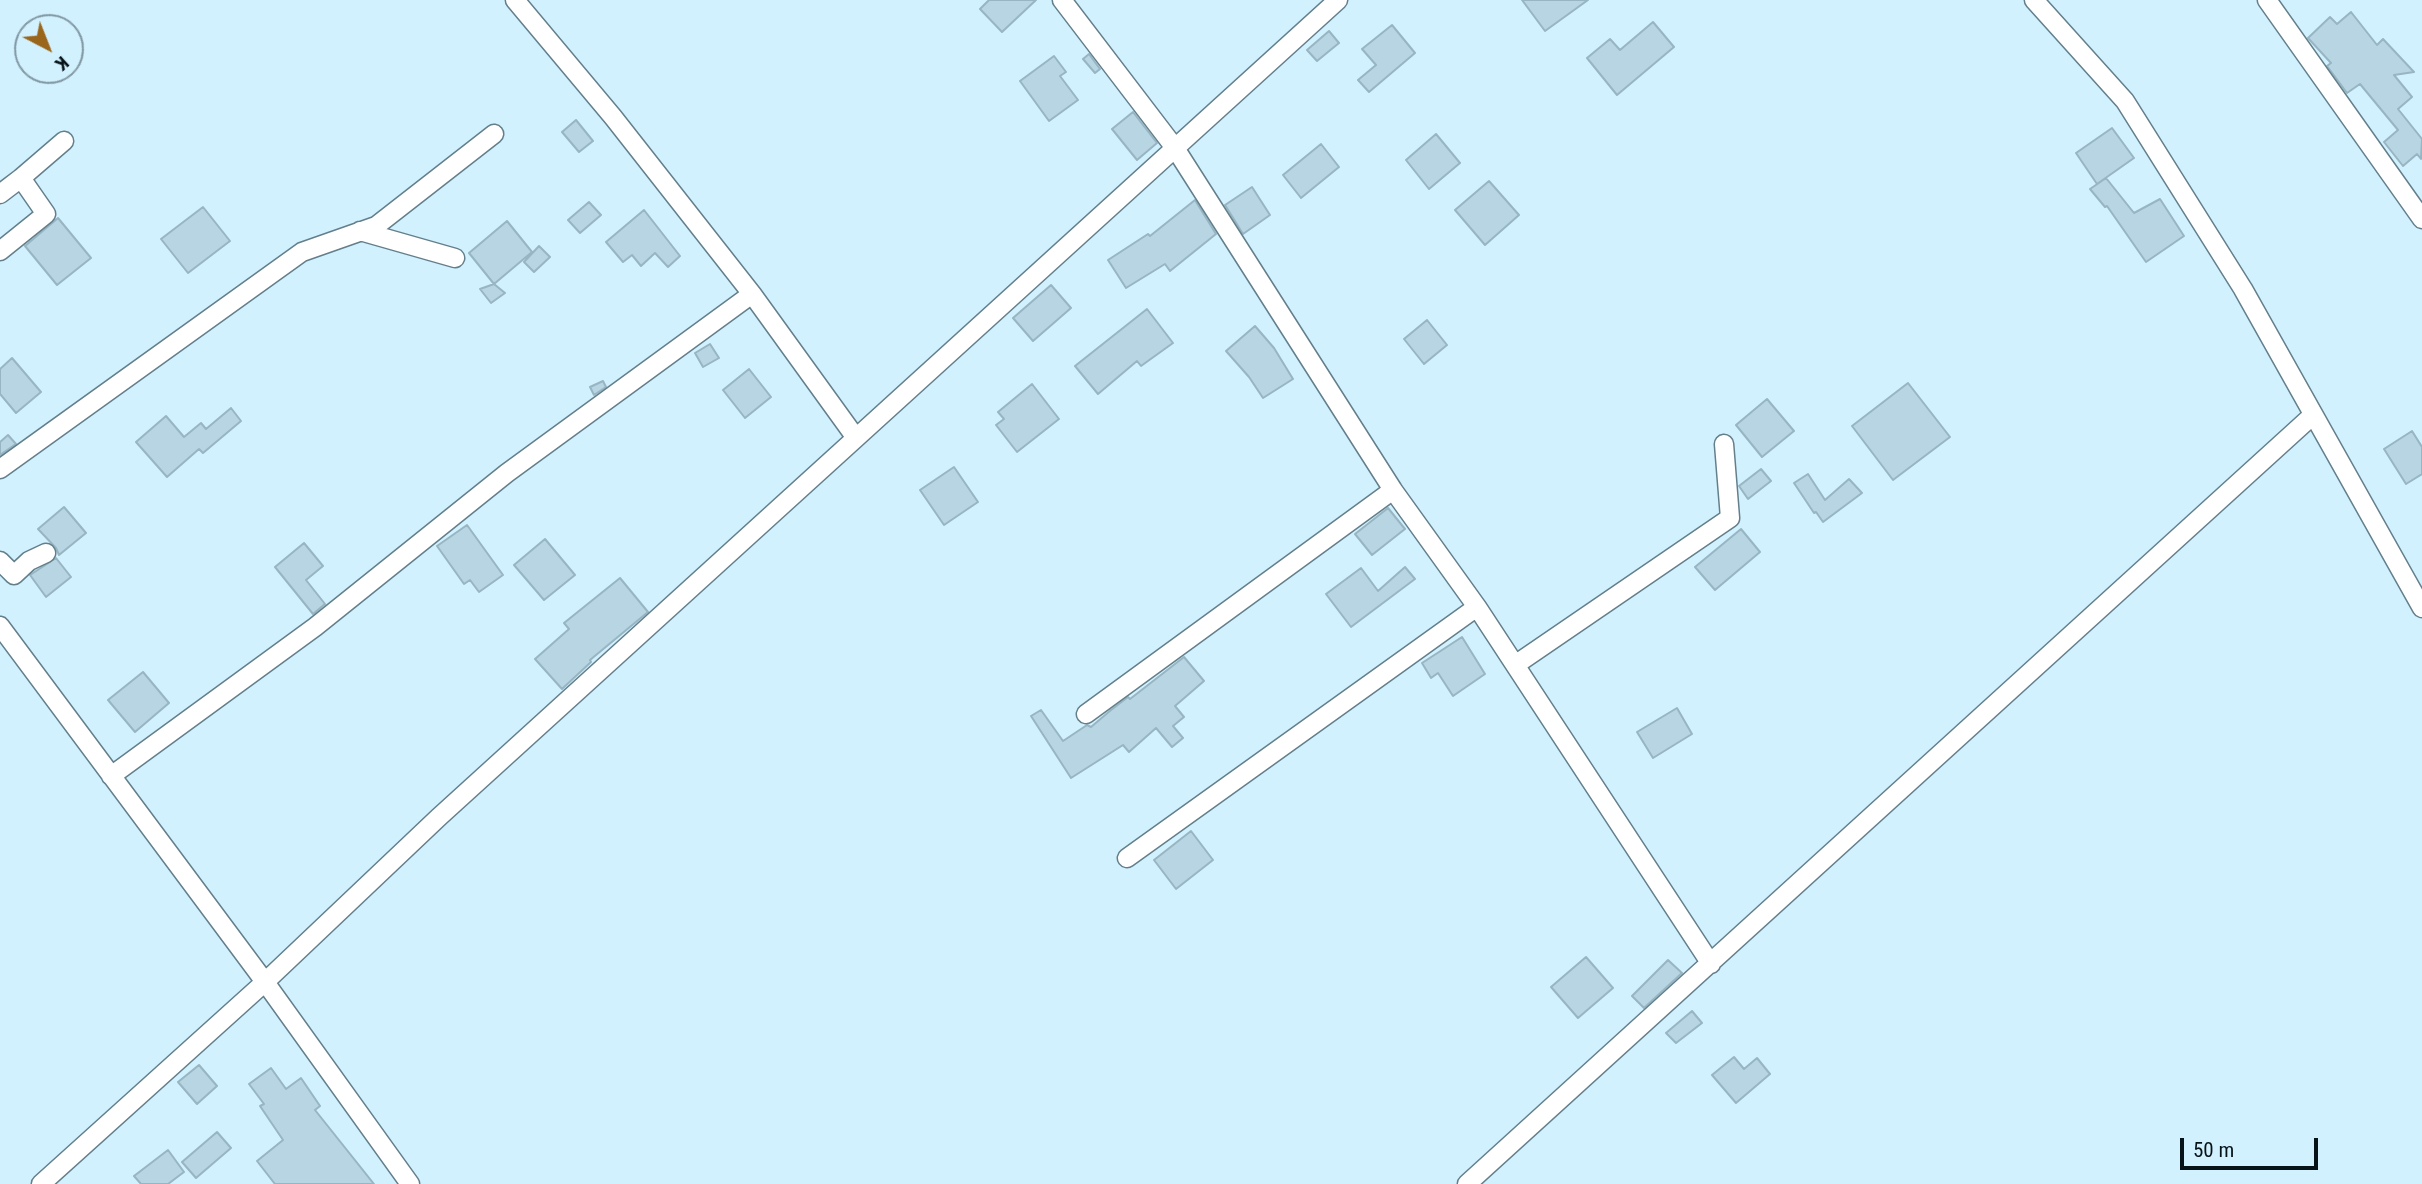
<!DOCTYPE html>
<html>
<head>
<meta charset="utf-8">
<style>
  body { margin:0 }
  #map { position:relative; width:2422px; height:1184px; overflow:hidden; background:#d2f1ff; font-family:"Roboto Condensed",sans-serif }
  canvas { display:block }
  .north { position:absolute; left:14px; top:14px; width:70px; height:70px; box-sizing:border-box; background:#d2f1ff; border:2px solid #8198a3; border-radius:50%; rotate:138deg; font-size:19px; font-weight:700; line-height:28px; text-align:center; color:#081318 }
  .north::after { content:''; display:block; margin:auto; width:24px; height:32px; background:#9a661c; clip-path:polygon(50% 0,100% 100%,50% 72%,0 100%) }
  .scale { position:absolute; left:2180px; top:1138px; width:138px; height:32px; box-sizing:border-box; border:4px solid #081318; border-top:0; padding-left:9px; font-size:21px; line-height:24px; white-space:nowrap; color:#081318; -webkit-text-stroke:5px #d2f1ff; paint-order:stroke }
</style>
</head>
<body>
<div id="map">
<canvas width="2422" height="1184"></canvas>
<div class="north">K</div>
<div class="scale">50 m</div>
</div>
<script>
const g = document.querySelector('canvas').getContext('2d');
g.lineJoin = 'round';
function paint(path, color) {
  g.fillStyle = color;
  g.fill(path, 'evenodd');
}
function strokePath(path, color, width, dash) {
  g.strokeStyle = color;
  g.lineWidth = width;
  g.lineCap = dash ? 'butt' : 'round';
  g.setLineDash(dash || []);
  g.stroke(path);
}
const building = new Path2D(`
  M 989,0 L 1036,0 L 1002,32 L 980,9 Z
  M 1522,0 L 1588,0 L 1545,31 Z
  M 2351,12 L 2377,45 L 2383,39 L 2414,72 L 2394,75 L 2412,97 L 2398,109 L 2422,139 L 2421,159 L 2417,154 L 2403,166 L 2384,142 L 2398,130 L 2360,84 L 2347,93 L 2327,66 L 2331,63 L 2308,38 L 2330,17 L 2337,24 Z
  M 1653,22 L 1674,47 L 1617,95 L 1587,58 L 1610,39 L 1620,50 Z
  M 1392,25 L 1415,53 L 1369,92 L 1358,80 L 1376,65 L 1362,49 Z
  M 1329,31 L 1339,43 L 1317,61 L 1307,50 Z
  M 1089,54 L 1100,69 L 1095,73 L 1083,59 Z
  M 1054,56 L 1066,72 L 1060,76 L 1078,100 L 1049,121 L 1020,81 Z
  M 1133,112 L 1157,143 L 1137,160 L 1112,129 Z
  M 576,120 L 593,141 L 579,152 L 562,132 Z
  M 2112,128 L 2134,158 L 2097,184 L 2076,153 Z
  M 1436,134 L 1460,163 L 1429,189 L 1406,160 Z
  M 1321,144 L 1339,167 L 1301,198 L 1283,175 Z
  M 2106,178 L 2134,213 L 2160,199 L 2184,236 L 2146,262 L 2107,206 L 2105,207 L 2090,189 Z
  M 1489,181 L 1519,215 L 1485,245 L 1455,210 Z
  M 1252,187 L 1270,215 L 1243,234 L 1225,205 Z
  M 1195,200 L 1216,234 L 1170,271 L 1165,264 L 1126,288 L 1108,260 L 1148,234 L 1150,236 Z
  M 589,202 L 601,215 L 580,233 L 568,220 Z
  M 203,207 L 230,241 L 188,273 L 161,239 Z
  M 644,210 L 680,256 L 668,267 L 655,253 L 641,266 L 632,255 L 623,262 L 606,242 Z
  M 58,218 L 91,258 L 57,285 L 25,246 Z
  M 507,221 L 532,252 L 494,284 L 469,253 Z
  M 539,246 L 550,257 L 534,272 L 524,262 Z
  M 494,284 L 505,293 L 491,303 L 480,289 Z
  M 1051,285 L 1071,308 L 1033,341 L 1013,318 Z
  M 1147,309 L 1173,343 L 1141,366 L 1137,361 L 1098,394 L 1075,366 Z
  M 1427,320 L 1447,345 L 1424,364 L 1404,339 Z
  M 1255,326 L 1274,348 L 1293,379 L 1263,398 L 1249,377 L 1226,351 Z
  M 710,344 L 719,358 L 703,367 L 695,353 Z
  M 12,358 L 41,392 L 16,413 L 0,394 L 0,369 Z
  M 749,369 L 771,397 L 745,418 L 723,390 Z
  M 603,381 L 606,387 L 594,395 L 590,387 Z
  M 1908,383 L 1950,437 L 1893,480 L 1852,426 Z
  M 1032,384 L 1059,419 L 1017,452 L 996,425 L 1004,419 L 998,412 Z
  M 1767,399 L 1794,431 L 1762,457 L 1736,425 Z
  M 231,408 L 241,421 L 203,453 L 199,449 L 167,477 L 136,442 L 166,416 L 184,437 L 201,423 L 206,429 Z
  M 2412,431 L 2422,447 L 2422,474 L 2406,484 L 2384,449 Z
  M 8,435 L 16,444 L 0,455 L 0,442 Z
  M 954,467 L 978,502 L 944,525 L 920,490 Z
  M 1761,469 L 1771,481 L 1748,499 L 1739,486 Z
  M 1808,474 L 1825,500 L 1849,479 L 1862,493 L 1823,522 L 1816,512 L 1814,513 L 1794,483 Z
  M 64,507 L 86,533 L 59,555 L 56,548 L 38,529 Z
  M 1388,508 L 1405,529 L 1372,555 L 1355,534 Z
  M 467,525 L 503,575 L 479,592 L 470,580 L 464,584 L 437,546 Z
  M 1741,529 L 1760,552 L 1715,590 L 1695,567 Z
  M 545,539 L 575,575 L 544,600 L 514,565 Z
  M 304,543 L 323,566 L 306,580 L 325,604 L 313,614 L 275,567 Z
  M 56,558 L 71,577 L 46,597 L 30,575 Z
  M 1405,567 L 1415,579 L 1351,627 L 1326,594 L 1361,568 L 1378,591 Z
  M 620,578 L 648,612 L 590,660 L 591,662 L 562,689 L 535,659 L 569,629 L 564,623 Z
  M 1462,637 L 1485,674 L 1453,696 L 1438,673 L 1431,678 L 1422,663 Z
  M 1184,657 L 1204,681 L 1175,706 L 1184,717 L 1173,726 L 1183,738 L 1172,747 L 1156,728 L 1129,752 L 1123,745 L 1071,778 L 1031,716 L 1041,710 L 1063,741 L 1087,725 L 1091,727 L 1111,710 L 1128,697 L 1130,699 Z
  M 143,672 L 169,703 L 135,732 L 108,700 Z
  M 1677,708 L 1692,734 L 1653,758 L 1637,732 Z
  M 1191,831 L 1213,860 L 1176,889 L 1154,860 Z
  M 1586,957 L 1613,988 L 1578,1018 L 1551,987 Z
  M 1668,960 L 1682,973 L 1644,1008 L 1632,996 Z
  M 1692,1011 L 1702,1023 L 1676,1043 L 1666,1033 Z
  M 1734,1057 L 1744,1069 L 1757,1058 L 1770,1074 L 1736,1103 L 1712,1075 Z
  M 199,1065 L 217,1086 L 197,1104 L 178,1082 Z
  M 271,1068 L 286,1089 L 301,1078 L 320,1106 L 315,1110 L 374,1184 L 275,1184 L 257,1161 L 283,1140 L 260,1106 L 264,1104 L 249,1084 Z
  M 217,1132 L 231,1148 L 196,1178 L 182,1162 Z
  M 168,1150 L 184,1172 L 168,1184 L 141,1184 L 134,1176 Z`);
paint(building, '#b7d5e2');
strokePath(building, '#97b5c2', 2);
const minor = new Path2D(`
  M 515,0 L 613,117 L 752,294 L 856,438
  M 1062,0 L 1175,148 L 1393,490 L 1477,607 L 1711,964
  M 2034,0 L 2125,101 L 2243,289 L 2422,608
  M 2267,0 L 2422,219
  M 21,178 L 64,141
  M 0,194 L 21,178 L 46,214 L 0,251
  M 360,231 L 455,258
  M 0,469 L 302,252 L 376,226 L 494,134
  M 0,561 L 14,575 L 29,561 L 46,553
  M 0,626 L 265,982 L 410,1184
  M 1515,665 L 1730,518 L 1724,444
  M 1086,714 L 1393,490
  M 111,776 L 315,627 L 507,473 L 752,294
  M 1127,858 L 1477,607
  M 41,1184 L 265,982 L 439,817 L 1338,0
  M 1467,1184 L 2313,415`);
strokePath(minor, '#637f8b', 21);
strokePath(minor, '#fff', 18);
</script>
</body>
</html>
